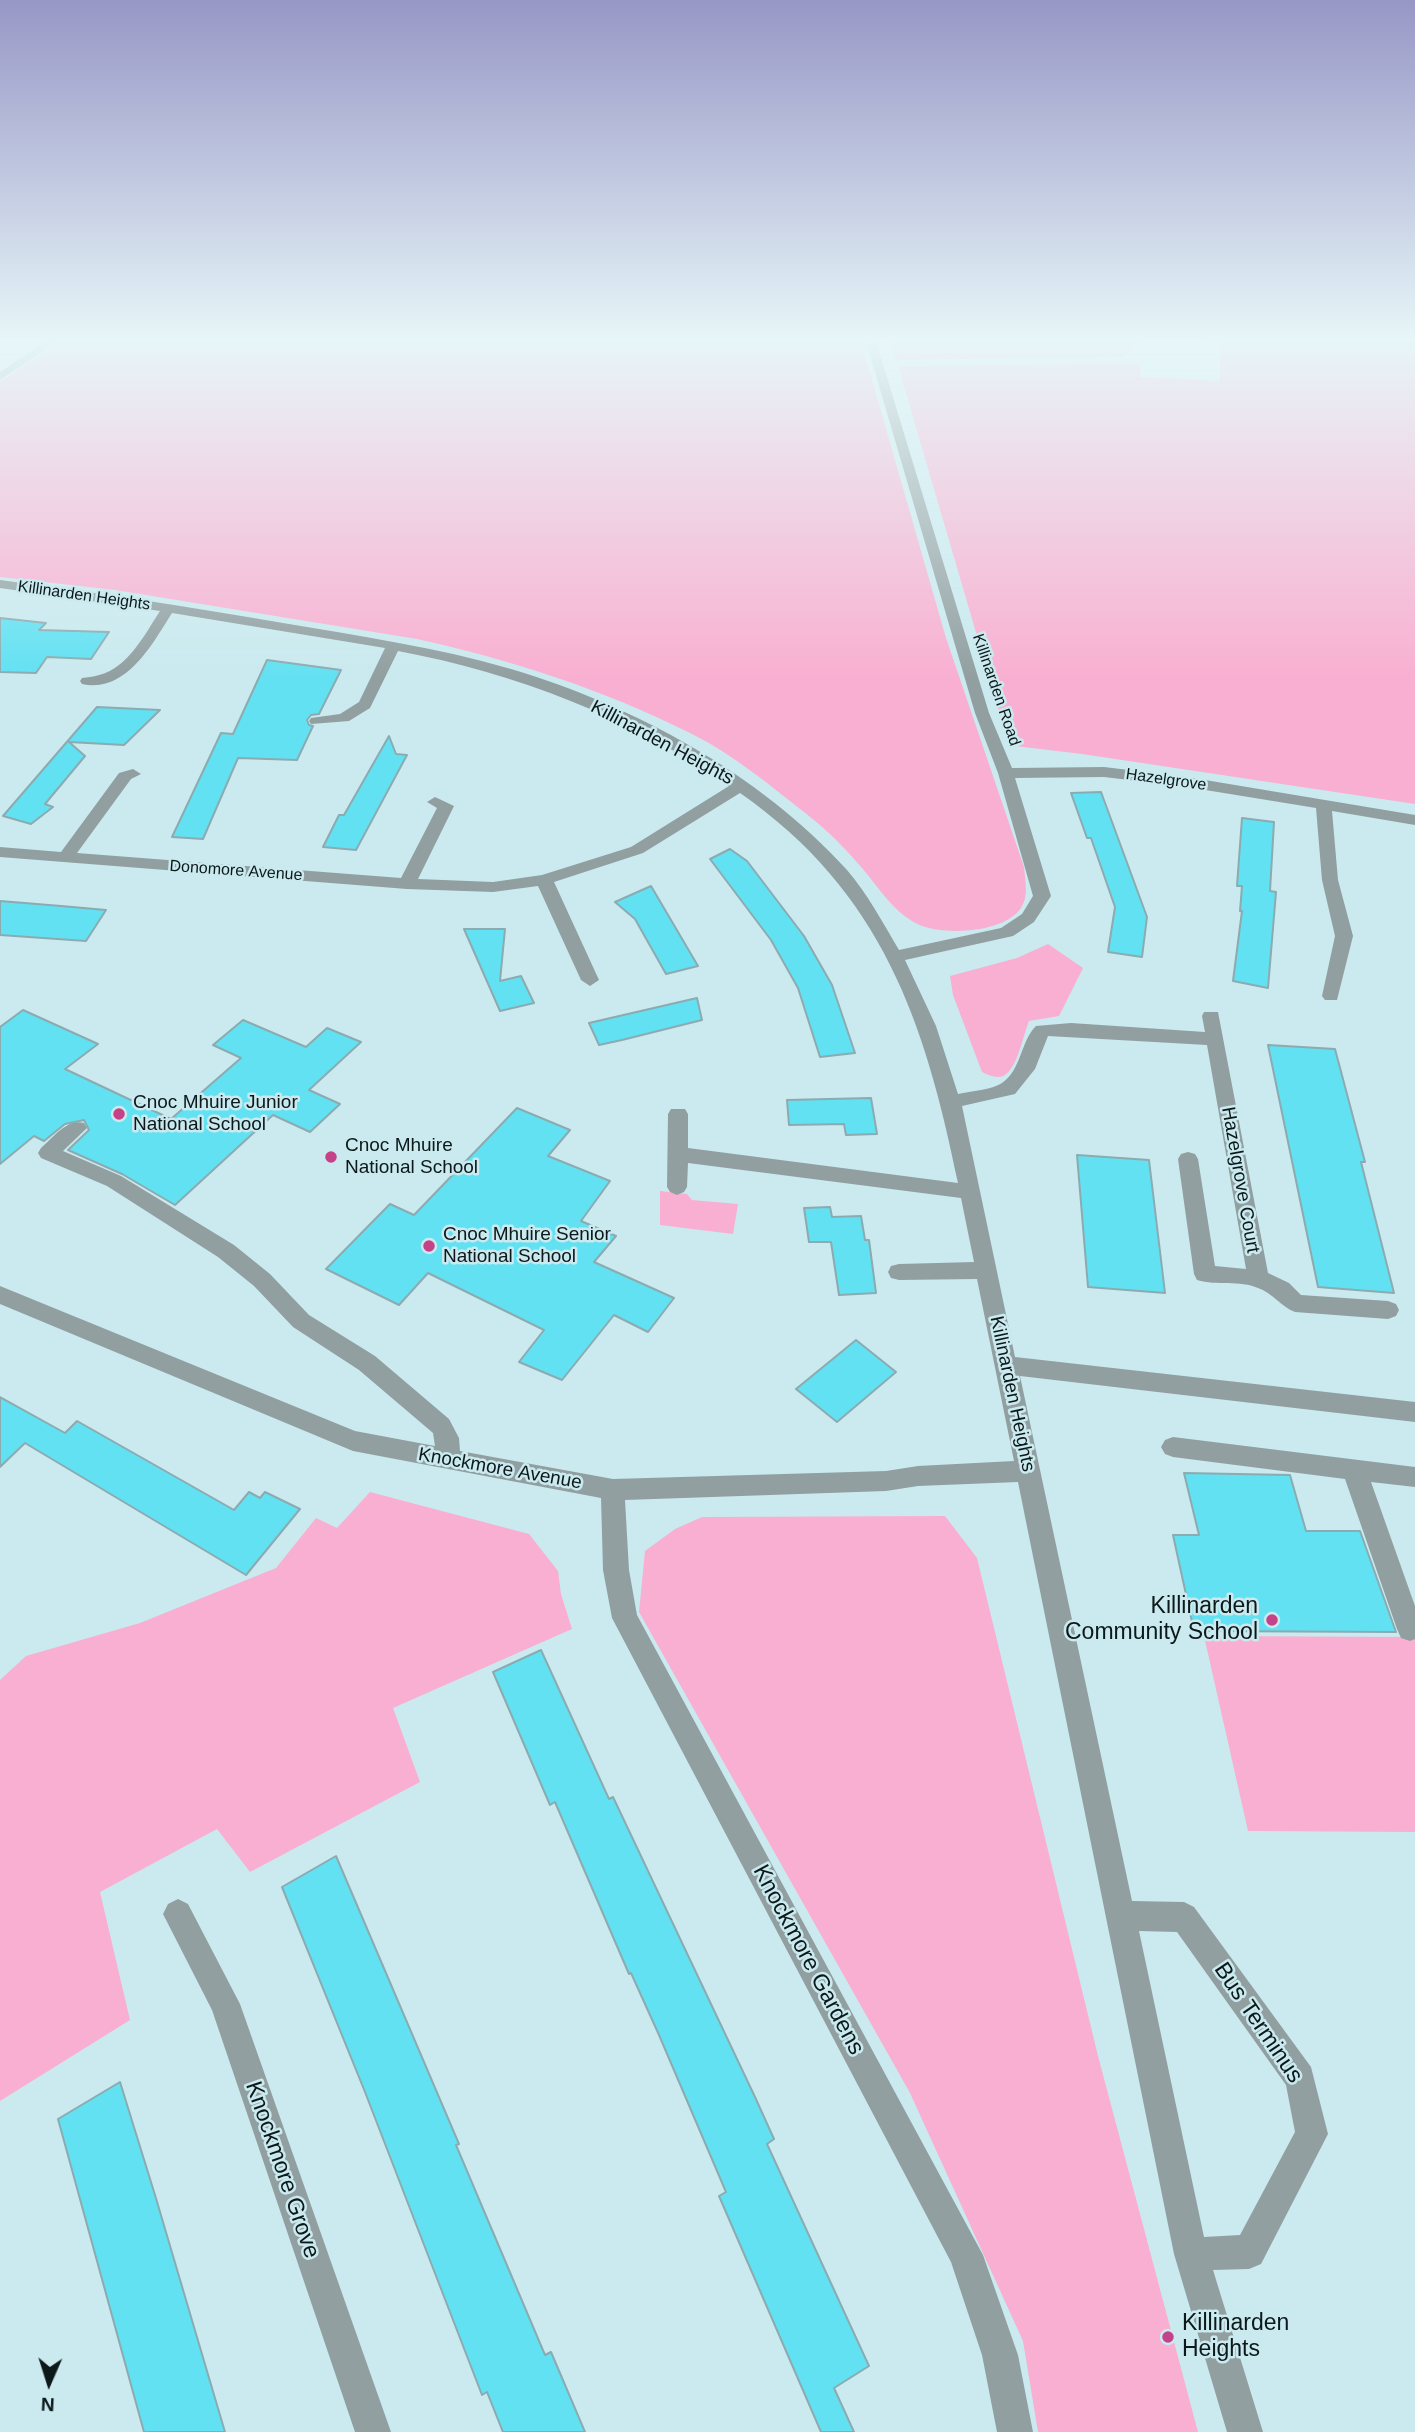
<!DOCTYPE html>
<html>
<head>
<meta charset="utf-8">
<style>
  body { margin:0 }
  #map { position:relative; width:1415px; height:2432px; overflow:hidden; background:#caeaef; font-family:Arial,sans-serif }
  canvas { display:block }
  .north { position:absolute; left:14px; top:2348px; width:70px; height:70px; -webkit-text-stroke:5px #caeaef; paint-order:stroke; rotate:183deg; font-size:19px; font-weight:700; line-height:28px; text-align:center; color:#0c181a }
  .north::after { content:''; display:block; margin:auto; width:24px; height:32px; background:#0c181a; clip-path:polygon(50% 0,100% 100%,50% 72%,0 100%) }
</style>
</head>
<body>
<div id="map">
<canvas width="1415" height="2432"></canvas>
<div class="north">N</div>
</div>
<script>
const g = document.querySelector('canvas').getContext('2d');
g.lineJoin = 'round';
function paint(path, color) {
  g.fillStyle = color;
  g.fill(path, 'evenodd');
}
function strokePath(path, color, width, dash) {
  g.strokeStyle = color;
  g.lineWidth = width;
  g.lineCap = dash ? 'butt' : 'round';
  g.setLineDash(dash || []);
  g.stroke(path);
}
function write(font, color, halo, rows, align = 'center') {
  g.font = font + ' Arial,sans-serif';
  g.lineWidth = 5;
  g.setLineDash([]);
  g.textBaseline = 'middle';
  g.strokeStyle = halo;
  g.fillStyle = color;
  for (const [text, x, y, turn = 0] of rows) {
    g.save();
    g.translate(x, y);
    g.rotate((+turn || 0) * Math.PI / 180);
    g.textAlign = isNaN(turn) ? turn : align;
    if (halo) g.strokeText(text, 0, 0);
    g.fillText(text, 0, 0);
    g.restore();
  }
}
paint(new Path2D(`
  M 65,338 L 860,338 L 946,638 L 1024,867 C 1025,881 1029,896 1021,908 C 1004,933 947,935 922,926 C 895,915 880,889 862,868 C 846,849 828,831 809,816 C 772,787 734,755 692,734 C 605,690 512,660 417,639 L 115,590 L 0,577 L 0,382 Z
  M 887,338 L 1145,338 L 1124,357 L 896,360 Z
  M 1176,338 L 1415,338 L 1415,804 L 1082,754 L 1015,746 L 1003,725 L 898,366 L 1141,363 L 1140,377 L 1220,381 L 1220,342 Z
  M 1048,944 L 1083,968 L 1059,1016 L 1029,1021 C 1023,1035 1016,1078 998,1077 C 993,1077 986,1074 982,1072 L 953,995 L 950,976 L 1017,958 Z
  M 660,1191 L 687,1194 L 692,1200 L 738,1204 L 733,1234 L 660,1225 Z
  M 370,1492 L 529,1534 L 558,1571 L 561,1594 L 572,1629 L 393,1708 L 420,1782 L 250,1872 L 217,1829 L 100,1892 L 130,2020 L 0,2101 L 0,1680 L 26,1656 L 140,1623 L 276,1568 L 316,1518 L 337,1528 Z
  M 945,1516 L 977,1558 L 1098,2056 L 1198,2432 L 1038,2432 L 1023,2341 L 910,2093 L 639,1612 L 645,1551 L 675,1529 L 702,1517 Z
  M 1204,1636 L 1415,1637 L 1415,1832 L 1248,1831 Z`), '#f9afd1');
const building = new Path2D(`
  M 0,618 L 46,623 L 39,630 L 109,632 L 91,659 L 47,657 L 36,673 L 0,672 Z
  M 267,660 L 341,670 L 319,714 L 311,715 L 307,720 L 309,725 L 313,726 L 297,760 L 238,758 L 203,839 L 172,837 L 221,733 L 233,734 Z
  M 97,707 L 160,710 L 124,745 L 69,742 L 85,756 L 45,804 L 53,807 L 31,824 L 3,816 Z
  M 389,736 L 396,754 L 407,755 L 356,850 L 323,847 L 339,815 L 344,815 Z
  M 1101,792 L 1147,917 L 1142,957 L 1108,952 L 1115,907 L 1091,838 L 1087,838 L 1071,793 Z
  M 1242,818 L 1274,822 L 1270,891 L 1276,892 L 1268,988 L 1233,981 L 1242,911 L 1240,911 L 1242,886 L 1237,886 Z
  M 730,849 L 747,861 L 804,936 L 832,985 L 855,1053 L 820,1057 L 798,988 L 771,940 L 710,859 Z
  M 651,886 L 698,966 L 666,974 L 635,919 L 615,902 Z
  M 0,901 L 61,906 L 106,910 L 86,941 L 0,935 Z
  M 464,929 L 505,929 L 500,981 L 521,976 L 534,1003 L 500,1011 Z
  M 697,998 L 702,1020 L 622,1040 L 599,1045 L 589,1023 Z
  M 23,1010 L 98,1044 L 65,1069 L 171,1119 L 241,1058 L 213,1045 L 243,1020 L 306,1047 L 327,1028 L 361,1042 L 309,1090 L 340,1104 L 310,1132 L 273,1115 L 175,1205 L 122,1174 L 68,1150 L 89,1130 L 84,1120 L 65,1124 L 44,1141 L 34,1136 L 0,1164 L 0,1027 Z
  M 1268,1045 L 1335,1049 L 1365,1162 L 1361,1162 L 1394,1293 L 1318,1287 Z
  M 871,1098 L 877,1134 L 846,1135 L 844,1124 L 789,1125 L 787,1100 Z
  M 517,1108 L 570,1130 L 548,1156 L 610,1181 L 581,1221 L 616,1236 L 594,1262 L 674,1298 L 648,1332 L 614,1315 L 562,1380 L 519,1362 L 544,1330 L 428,1273 L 399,1305 L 326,1269 L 390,1204 L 414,1215 Z
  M 1077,1155 L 1149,1160 L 1165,1293 L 1088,1287 Z
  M 830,1207 L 832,1217 L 861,1216 L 865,1240 L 869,1240 L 876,1293 L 839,1295 L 831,1242 L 809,1242 L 804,1208 Z
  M 856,1340 L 896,1372 L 837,1422 L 796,1389 Z
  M 0,1397 L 65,1433 L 77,1421 L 234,1510 L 249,1492 L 260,1498 L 265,1492 L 300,1509 L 246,1575 L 25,1443 L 0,1467 Z
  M 1184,1473 L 1290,1475 L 1306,1531 L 1360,1531 L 1396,1632 L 1194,1631 L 1173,1535 L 1199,1535 Z
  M 541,1650 L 609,1799 L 613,1797 L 755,2097 L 774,2139 L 767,2144 L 869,2366 L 834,2388 L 854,2432 L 821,2432 L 719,2196 L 726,2192 L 659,2035 L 631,1973 L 629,1974 L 555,1802 L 550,1805 L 493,1672 Z
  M 336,1856 L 459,2144 L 456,2145 L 545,2355 L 551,2352 L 585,2432 L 503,2432 L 487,2392 L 482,2395 L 365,2092 L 282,1887 Z
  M 120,2082 L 155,2195 L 225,2432 L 144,2432 L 58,2119 Z`);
paint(building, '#62e1f2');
strokePath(building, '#8cabb0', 2);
paint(new Path2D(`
  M 51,338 L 63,338 L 0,380 L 0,372 Z
  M 865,338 L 875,338 L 989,713 L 1012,768 L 1104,767 L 1187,777 L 1415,815 L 1415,825 L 1332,811 L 1338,880 L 1353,936 L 1337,1000 L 1325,1000 L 1322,996 L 1335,936 L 1322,880 L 1316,808 L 1187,787 L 1104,777 L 1015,778 L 1051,896 L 1034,922 L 1013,936 L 905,960 L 936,1026 L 958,1094 C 971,1091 992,1090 1002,1083 C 1022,1069 1020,1042 1036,1026 L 1071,1023 L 1205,1032 L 1202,1016 L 1204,1012 L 1218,1012 L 1268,1273 L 1289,1283 L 1301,1295 L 1388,1301 L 1396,1304 L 1399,1310 L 1396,1316 L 1388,1319 L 1295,1312 C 1281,1307 1273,1293 1258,1288 C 1240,1280 1217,1286 1197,1280 L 1194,1274 L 1178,1159 L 1181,1154 L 1188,1152 L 1195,1154 L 1198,1159 L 1215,1266 L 1246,1269 L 1207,1045 L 1048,1036 L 1035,1069 L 1015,1094 L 962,1106 L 1015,1357 L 1415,1402 L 1415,1422 L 1020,1376 L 1132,1901 L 1184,1902 L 1194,1907 L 1311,2067 L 1328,2134 L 1261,2264 L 1249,2269 L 1213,2270 L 1263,2432 L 1227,2432 L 1174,2254 L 1018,1482 L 918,1486 L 886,1491 L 625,1500 L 629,1570 L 637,1615 L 983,2255 L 1018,2355 L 1033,2432 L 997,2432 L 982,2355 L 951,2262 L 612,1618 L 603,1570 L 601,1498 L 353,1451 L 0,1304 L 0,1286 L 355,1431 L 435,1446 L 433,1433 L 359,1370 L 293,1327 L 254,1286 L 218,1257 L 107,1186 L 41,1158 L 38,1153 L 41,1148 C 53,1138 67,1118 84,1123 L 87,1128 L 63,1151 L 121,1176 L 234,1245 L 270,1274 L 309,1315 L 375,1356 L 449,1419 L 459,1438 L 460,1451 L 613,1479 L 886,1471 L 918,1466 L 1014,1461 L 977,1279 L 899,1280 L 891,1278 L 888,1272 L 891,1266 L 899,1264 L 974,1262 L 961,1198 L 688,1163 L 687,1187 L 684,1192 L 677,1195 L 670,1192 L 667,1187 L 668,1114 L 671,1109 L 685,1109 L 688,1114 L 688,1148 L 958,1183 C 925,1021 882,892 740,793 L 643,853 L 554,882 L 599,980 L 590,986 L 581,980 L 538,886 L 493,892 L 407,889 L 0,857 L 0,847 L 61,852 L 119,773 L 133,769 L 141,774 L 131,779 L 77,853 L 401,878 L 437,808 L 427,802 L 435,797 L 454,806 L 418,879 L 493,882 L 542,875 L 631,847 L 729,786 C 630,717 516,673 398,651 L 370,708 L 349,721 L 311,724 L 309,721 L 311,718 L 340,714 L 359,702 L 385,648 L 172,613 C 153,643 126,694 82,684 L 80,681 L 82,678 C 87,677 93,677 99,675 C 128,668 145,634 160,611 L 0,588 L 0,580 C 95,592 189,607 283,623 C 359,636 436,647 511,669 C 635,706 760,774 847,870 C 867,893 883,923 899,950 L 1001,928 L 1022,914 L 1033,896 L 998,773 L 975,713 ZM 1139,1931 L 1177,1932 L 1286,2085 L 1295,2132 L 1240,2235 L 1204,2237 Z
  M 1173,1437 L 1415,1467 L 1415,1487 L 1371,1482 L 1415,1606 L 1415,1639 L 1410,1641 L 1401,1638 L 1397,1629 L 1345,1479 L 1173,1457 L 1165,1454 L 1161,1447 L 1165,1440 Z
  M 178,1899 L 188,1904 L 240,2004 L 391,2432 L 355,2432 L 212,2010 L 163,1914 L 168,1904 Z`), '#919fa1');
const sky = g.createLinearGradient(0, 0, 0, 679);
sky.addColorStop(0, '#9797c6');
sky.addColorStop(0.5, '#e7f6f8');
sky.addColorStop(1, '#e7f6f800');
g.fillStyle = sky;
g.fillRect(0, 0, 1415, 679);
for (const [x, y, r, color] of [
  [119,1114,7,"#c54289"],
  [331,1157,7,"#c54289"],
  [429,1246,7,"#c54289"],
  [1272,1620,7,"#c54289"],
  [1168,2337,7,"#c54289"]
]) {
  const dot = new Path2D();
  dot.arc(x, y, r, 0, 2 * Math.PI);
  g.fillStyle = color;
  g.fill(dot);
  strokePath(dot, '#caeaef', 2.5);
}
write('16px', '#0c181a', '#caeaef', [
  ["Killinarden Heights",84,596,8],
  ["Killinarden Road",996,690,71],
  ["Hazelgrove",1166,780,8],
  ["Donomore Avenue",236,871,4]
]);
write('19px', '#0c181a', '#caeaef', [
  ["Killinarden Heights",662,743,28],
  ["Hazelgrove Court",1240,1180,80],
  ["Killinarden Heights",1012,1394,78],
  ["Knockmore Avenue",500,1469,10]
]);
write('19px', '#0c181a', '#caeaef', [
  ["Cnoc Mhuire Junior",133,1103],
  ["National School",133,1125],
  ["Cnoc Mhuire",345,1146],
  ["National School",345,1168],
  ["Cnoc Mhuire Senior",443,1235],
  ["National School",443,1257]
], 'left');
write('23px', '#0c181a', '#caeaef', [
  ["Killinarden",1258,1607],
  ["Community School",1258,1633],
  ["Killinarden",1182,2324,"left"],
  ["Heights",1182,2350,"left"]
], 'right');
write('23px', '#0c181a', '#caeaef', [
  ["Knockmore Gardens",808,1960,62],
  ["Bus Terminus",1258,2023,56],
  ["Knockmore Grove",282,2170,71]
]);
</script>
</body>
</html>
